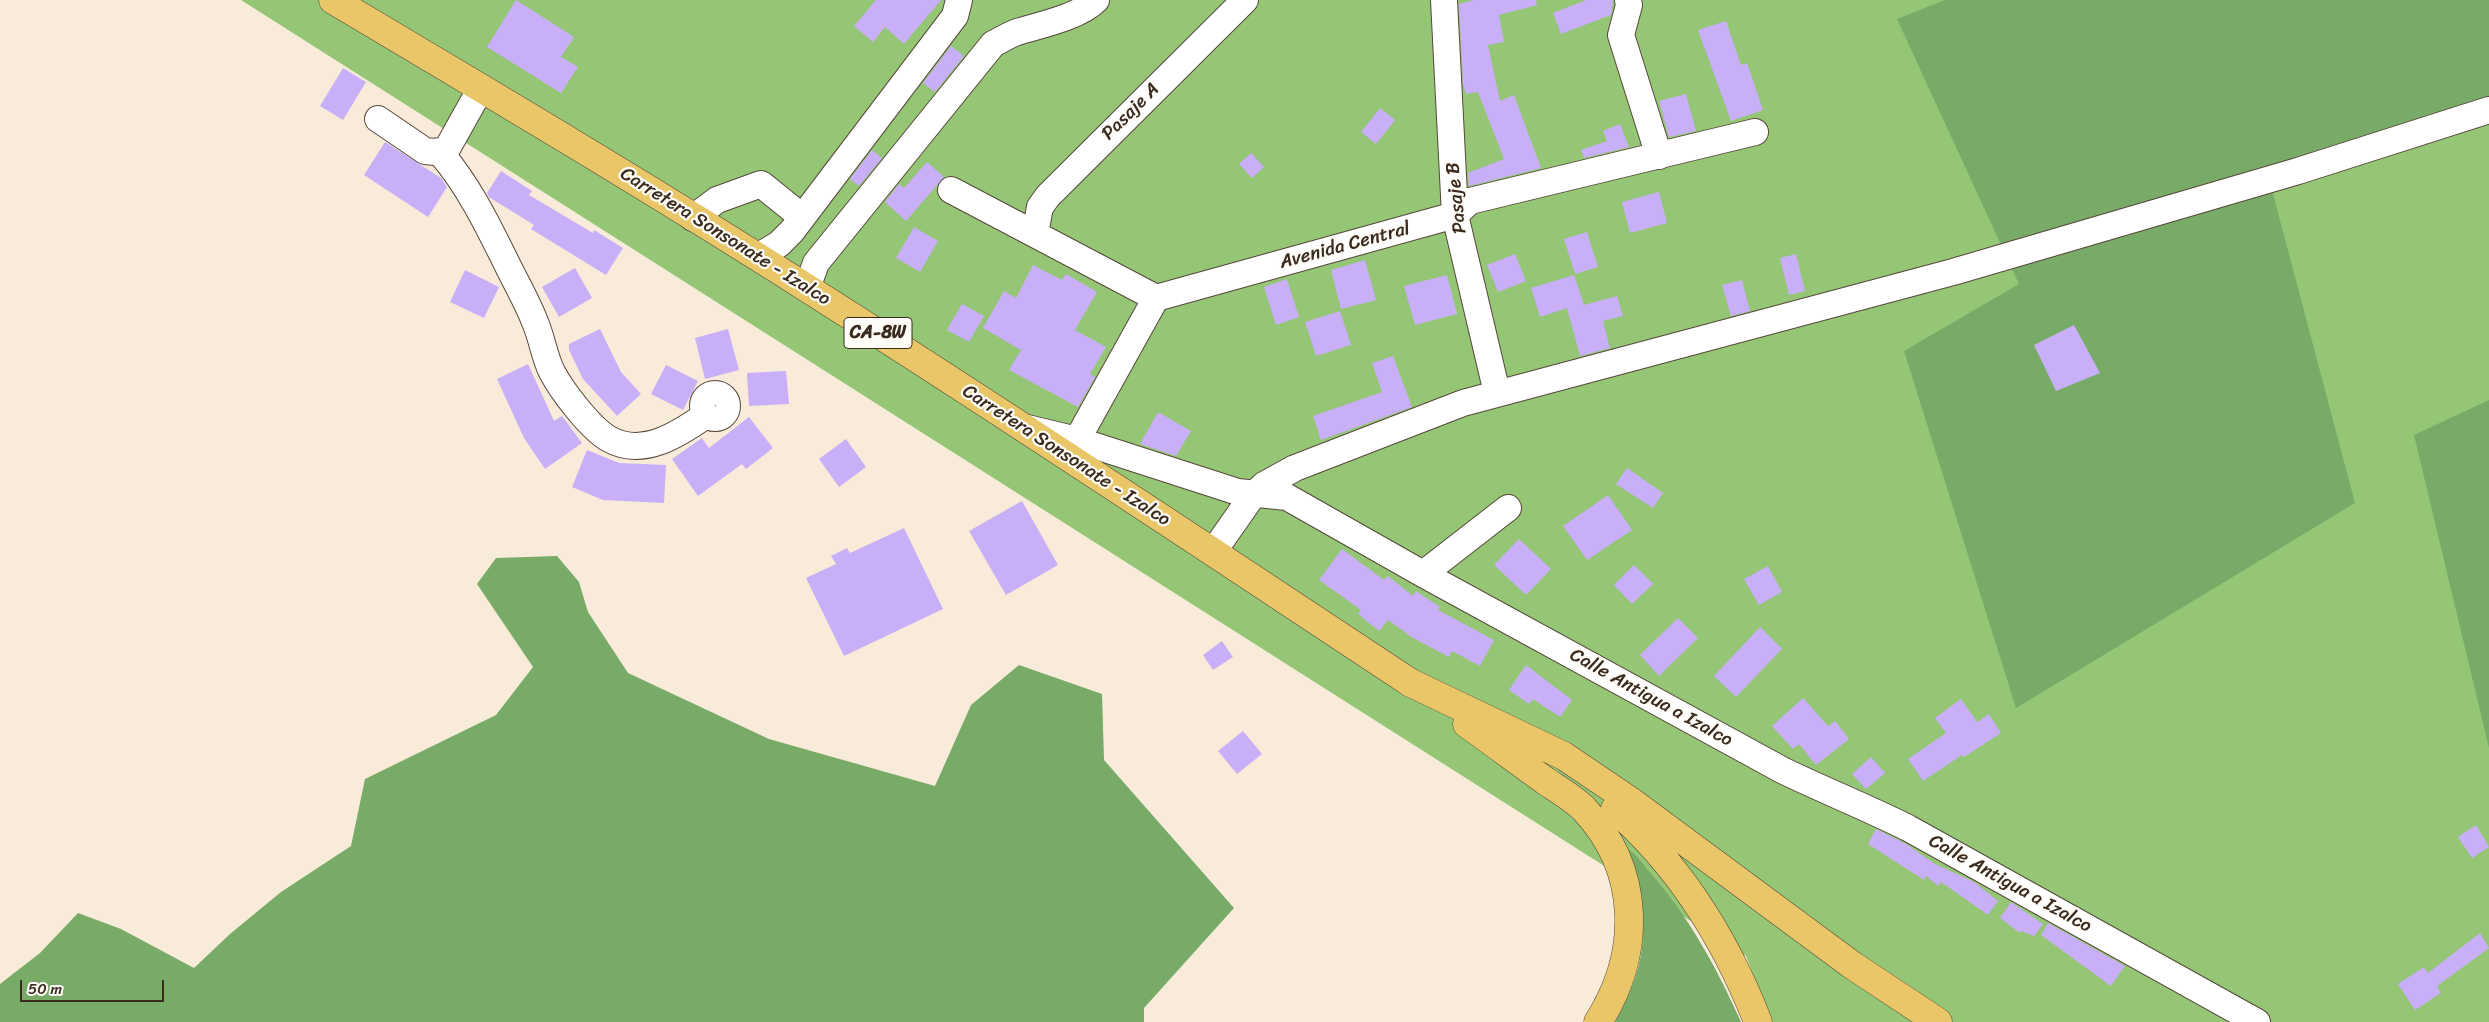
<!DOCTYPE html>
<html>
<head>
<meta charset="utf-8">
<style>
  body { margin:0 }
  #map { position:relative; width:2489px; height:1022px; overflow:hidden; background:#f8ebda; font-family:Sriracha,sans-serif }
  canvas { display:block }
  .scale { position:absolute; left:20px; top:980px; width:144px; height:22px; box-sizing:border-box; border:2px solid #3b2a1e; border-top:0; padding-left:6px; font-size:15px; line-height:18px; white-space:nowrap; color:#3b2a1e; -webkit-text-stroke:4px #fdfcf7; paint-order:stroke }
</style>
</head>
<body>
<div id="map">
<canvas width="2489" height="1022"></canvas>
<div class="scale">50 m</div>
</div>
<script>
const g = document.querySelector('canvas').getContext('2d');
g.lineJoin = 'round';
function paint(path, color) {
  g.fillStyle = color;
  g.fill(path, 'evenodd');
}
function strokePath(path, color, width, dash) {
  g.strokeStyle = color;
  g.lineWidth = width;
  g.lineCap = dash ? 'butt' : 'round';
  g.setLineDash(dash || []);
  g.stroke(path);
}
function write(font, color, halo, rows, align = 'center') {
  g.font = font + ' Sriracha,sans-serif';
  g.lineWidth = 4.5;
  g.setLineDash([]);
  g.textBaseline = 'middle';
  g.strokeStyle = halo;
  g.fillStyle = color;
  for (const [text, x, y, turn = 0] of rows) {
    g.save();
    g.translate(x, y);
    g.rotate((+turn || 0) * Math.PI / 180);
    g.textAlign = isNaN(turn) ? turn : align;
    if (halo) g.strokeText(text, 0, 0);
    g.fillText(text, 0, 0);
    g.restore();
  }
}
paint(new Path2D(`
  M 241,0 L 2489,0 L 2489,1022 L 1772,1022 L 1746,956 Z`), '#94c676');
paint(new Path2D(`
  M 1945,0 L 2489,0 L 2489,110 L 2269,179 L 2355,503 L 2016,708 L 1904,351 L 2019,284 L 1897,19 Z
  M 2489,400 L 2489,748 L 2414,435 Z
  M 557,556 L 579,582 L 588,612 L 628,673 L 769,739 L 935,786 L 971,705 L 1019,665 L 1102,694 L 1104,760 L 1234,908 L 1144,1008 L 1144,1022 L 0,1022 L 0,984 L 40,953 L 78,913 L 121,929 L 194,968 L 230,934 L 281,892 L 351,846 L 365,779 L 496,715 L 533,667 L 477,584 L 496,558 Z
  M 1627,849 C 1634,852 1641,861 1646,868 C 1687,913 1716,966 1741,1022 L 1615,1022 C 1653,954 1647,921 1627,849 Z`), '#77ab67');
paint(new Path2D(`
  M 516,0 L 574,37 L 561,57 L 578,67 L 561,93 L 487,47 Z
  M 876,0 L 941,0 L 904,44 L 885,27 L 873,42 L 854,26 Z
  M 1474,0 L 1536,0 L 1537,5 L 1499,15 L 1504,42 L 1488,45 L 1500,101 L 1514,95 L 1541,168 L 1469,186 L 1468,173 L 1504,159 L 1478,92 L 1466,94 L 1463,83 L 1459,4 Z
  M 1586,0 L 1613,0 L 1611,15 L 1561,34 L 1553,13 Z
  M 1726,21 L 1741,65 L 1747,63 L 1763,110 L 1731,121 L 1698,30 Z
  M 951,46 L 964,56 L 935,92 L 923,83 Z
  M 343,68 L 366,82 L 343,120 L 320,106 Z
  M 1686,94 L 1696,131 L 1669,137 L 1659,101 Z
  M 1380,108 L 1395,120 L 1376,144 L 1361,132 Z
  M 1620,124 L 1629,147 L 1584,158 L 1581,150 L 1607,141 L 1603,131 Z
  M 385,142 L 441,178 L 447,187 L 428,217 L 364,175 Z
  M 872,150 L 882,158 L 859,186 L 850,179 Z
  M 1251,153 L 1264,167 L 1252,178 L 1239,164 Z
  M 927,162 L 944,177 L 906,221 L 885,202 L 899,184 L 904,188 Z
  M 501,171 L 532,191 L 529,195 L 593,233 L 594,230 L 623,248 L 606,275 L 531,229 L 534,225 L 489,197 L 487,193 Z
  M 1659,192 L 1667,223 L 1630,233 L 1622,202 Z
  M 914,227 L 938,241 L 920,272 L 896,258 Z
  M 1587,232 L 1598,267 L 1575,274 L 1564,239 Z
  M 1515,254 L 1526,281 L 1498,292 L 1487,265 Z
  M 1796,254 L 1805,291 L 1789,295 L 1780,258 Z
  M 1365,260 L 1376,300 L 1341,309 L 1331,270 Z
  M 1033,265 L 1062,280 L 1066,274 L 1097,292 L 1075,330 L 1106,347 L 1090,374 L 1095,377 L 1078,407 L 1009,370 L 1021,350 L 983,328 L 1004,291 L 1016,298 Z
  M 575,268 L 592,298 L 559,317 L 542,287 Z
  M 465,270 L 499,287 L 484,318 L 450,302 Z
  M 1447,275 L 1457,314 L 1415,325 L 1404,286 Z
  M 1574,275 L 1584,305 L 1617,296 L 1623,316 L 1603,321 L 1610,348 L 1580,356 L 1567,308 L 1540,317 L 1531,288 Z
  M 1287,279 L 1299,317 L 1276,325 L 1264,287 Z
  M 1742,280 L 1750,311 L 1731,316 L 1722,285 Z
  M 962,304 L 984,316 L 969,342 L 947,330 Z
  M 1340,311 L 1351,345 L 1316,356 L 1305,322 Z
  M 2074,325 L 2100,373 L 2056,391 L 2034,345 Z
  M 600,329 L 621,372 L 641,394 L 617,416 L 583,379 L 569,350 L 569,344 Z
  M 728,329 L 739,370 L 705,379 L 695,338 Z
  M 1393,356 L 1412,407 L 1321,440 L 1313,416 L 1382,392 L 1372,363 Z
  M 528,364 L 554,421 L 562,416 L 582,443 L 545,469 L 524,438 L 497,379 Z
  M 666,365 L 698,381 L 683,410 L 651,394 Z
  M 786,371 L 789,404 L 749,406 L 747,373 Z
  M 1158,412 L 1191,431 L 1176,456 L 1140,444 Z
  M 749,417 L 773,448 L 746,469 L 742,464 L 698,496 L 672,459 L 702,438 L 709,448 Z
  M 846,439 L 866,467 L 839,487 L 819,459 Z
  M 587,450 L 619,463 L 666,465 L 664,503 L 603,500 L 572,487 Z
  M 1627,468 L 1663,493 L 1653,508 L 1616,484 Z
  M 1608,495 L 1632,530 L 1587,560 L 1563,526 Z
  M 1022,501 L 1058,565 L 1006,595 L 969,531 Z
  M 904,528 L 943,609 L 844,656 L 806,578 L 836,564 L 831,556 L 847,548 L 850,553 Z
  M 1519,539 L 1551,569 L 1526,595 L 1494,565 Z
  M 1342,549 L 1384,580 L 1388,576 L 1413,596 L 1416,591 L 1440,607 L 1438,610 L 1494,640 L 1480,666 L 1452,651 L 1449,657 L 1413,638 L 1388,620 L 1379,631 L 1358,614 L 1361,610 L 1319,580 Z
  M 1634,565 L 1653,584 L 1632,604 L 1614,585 Z
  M 1768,566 L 1782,592 L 1759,605 L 1744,579 Z
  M 1678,618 L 1698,638 L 1659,676 L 1640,655 Z
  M 1760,627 L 1782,649 L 1736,697 L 1714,676 Z
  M 1222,641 L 1233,657 L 1213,670 L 1203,655 Z
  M 1526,665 L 1572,700 L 1560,717 L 1533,699 L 1529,704 L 1509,690 Z
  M 1803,698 L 1828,726 L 1835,721 L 1849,739 L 1816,765 L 1799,744 L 1793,749 L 1772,726 Z
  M 1961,699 L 1977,722 L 1989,714 L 2001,733 L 1964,757 L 1962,755 L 1923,781 L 1908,759 L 1946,733 L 1935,718 Z
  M 1243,731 L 1262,754 L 1237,774 L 1218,751 Z
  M 1871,757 L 1885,773 L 1866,789 L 1852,774 Z
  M 2476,825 L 2489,847 L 2472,858 L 2458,837 Z
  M 1876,829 L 1906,844 L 1935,864 L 1974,882 L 1998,901 L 1988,915 L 1941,882 L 1938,886 L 1926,876 L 1924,880 L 1868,844 Z
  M 2011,902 L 2043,924 L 2034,936 L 2021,931 L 2020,933 L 2000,918 Z
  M 2048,923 L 2125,966 L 2111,986 L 2041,935 Z
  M 2480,933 L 2489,948 L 2437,986 L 2441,993 L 2415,1010 L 2398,984 L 2424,967 L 2428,973 Z`), '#c8aff8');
const minor = new Path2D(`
  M 1444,0 L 1455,215 L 1497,393
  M 1628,0 L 1629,5 L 1621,35 L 1659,156
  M 481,88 L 443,156 C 469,187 487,224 505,260 C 515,281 527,301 535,322 C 542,338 544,356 552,372 C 562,391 590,428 609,439 C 643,458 679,434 706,415
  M 378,119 L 425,151 L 435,152 L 445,150
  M 951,190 L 1156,298 L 1455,215 L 1470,201 L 1755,132
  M 693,218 L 717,200 L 761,184 L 802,217
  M 1035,234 L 1040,207 L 1048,196 L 1245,0
  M 757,257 L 779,244 L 792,231 L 955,16 L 959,0
  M 807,288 L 816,263 L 993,44 C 1001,40 1009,35 1017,32 C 1040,25 1079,17 1096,0
  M703 406a12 12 0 1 1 24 0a12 12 0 1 1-24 0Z
  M 1027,428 L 1077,440 L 1238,492 L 1287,497 L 1423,574 L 1782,770 C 1823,790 1866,807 1908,828 L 2257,1022
  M 1077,440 L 1156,298
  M 1213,552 L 1253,495 L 1264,485 L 1295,468 L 1463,403 L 1953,272 L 2298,171 L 2489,110
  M 1423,574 L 1508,508`);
const major = new Path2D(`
  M 333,0 C 493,95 653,190 810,290 C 1012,418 1211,551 1411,683`);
const highway = new Path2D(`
  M 1411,683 L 1564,756 L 1629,800 L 1852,965 L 1938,1022
  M 1467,724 C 1494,743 1520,763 1547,782 C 1559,790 1574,799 1584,809 C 1641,870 1642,953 1598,1022
  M 1615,809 C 1681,867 1726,940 1758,1022`);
strokePath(minor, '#57473a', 28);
strokePath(major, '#57473a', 29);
strokePath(highway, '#57473a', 29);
strokePath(minor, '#fff', 26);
strokePath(major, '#e9c769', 28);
strokePath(highway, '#e9c769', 28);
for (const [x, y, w] of [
  [878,333,68]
]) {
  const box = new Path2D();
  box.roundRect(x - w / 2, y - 15.5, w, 31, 4);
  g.fillStyle = '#fdfcf7';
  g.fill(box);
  strokePath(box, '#3b2a1e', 1);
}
write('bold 18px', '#3b2a1e', null, [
  ["CA-8W",878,333]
]);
write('19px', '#3b2a1e', '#fdfcf7', [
  ["Pasaje A",1131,112,-45],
  ["Pasaje B",1457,198,-96],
  ["Carretera Sonsonate - Izalco",725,237,32],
  ["Avenida Central",1345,246,-15],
  ["Carretera Sonsonate - Izalco",1066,456,33],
  ["Calle Antigua a Izalco",1651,698,29],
  ["Calle Antigua a Izalco",2010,884,29]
]);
</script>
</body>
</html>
